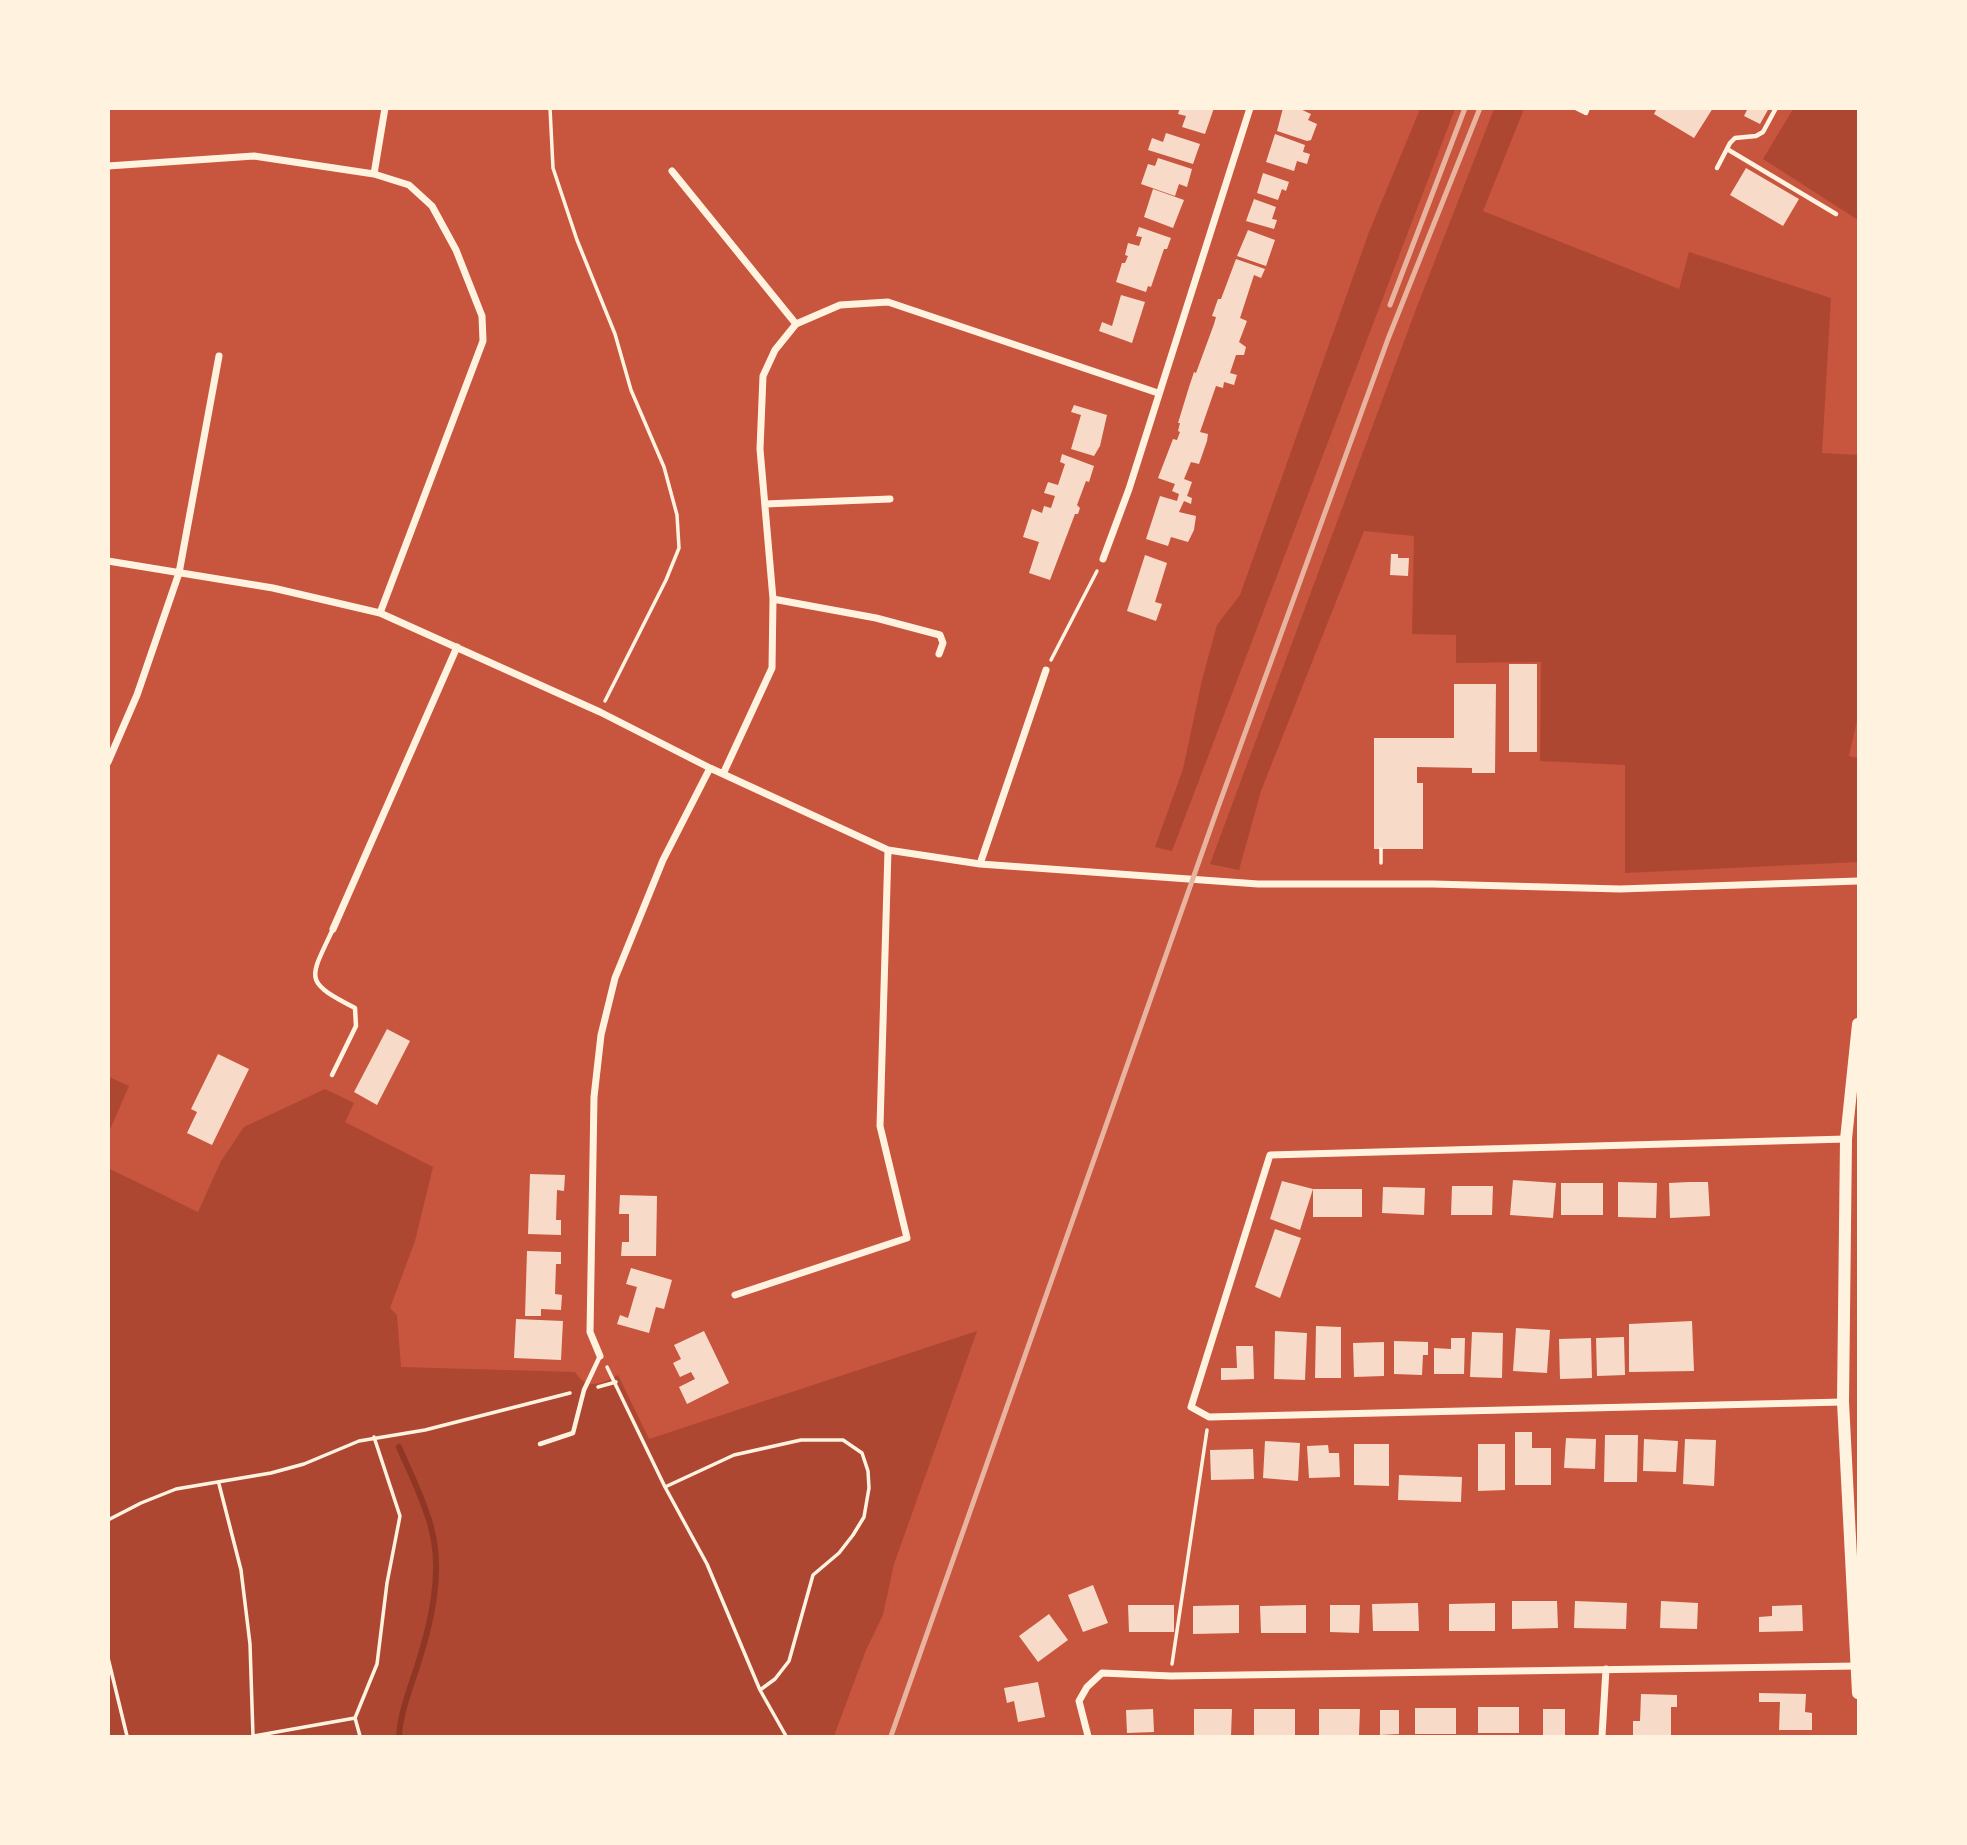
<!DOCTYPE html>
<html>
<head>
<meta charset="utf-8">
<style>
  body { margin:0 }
  #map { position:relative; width:1967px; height:1845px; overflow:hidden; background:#c8553d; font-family:Roboto,sans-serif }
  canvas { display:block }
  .frame { position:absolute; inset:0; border:110px solid #fff3e0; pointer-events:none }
</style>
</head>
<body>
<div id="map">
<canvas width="1967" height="1845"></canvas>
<div class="frame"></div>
</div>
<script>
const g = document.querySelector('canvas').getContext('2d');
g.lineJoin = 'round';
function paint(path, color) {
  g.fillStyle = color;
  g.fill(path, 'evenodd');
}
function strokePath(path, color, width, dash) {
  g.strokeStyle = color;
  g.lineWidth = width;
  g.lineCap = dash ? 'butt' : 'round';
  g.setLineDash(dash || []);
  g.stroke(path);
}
paint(new Path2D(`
  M 1420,109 L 1455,109 L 1172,851 L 1155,847 L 1183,769 L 1202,680 L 1217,625 L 1240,595 L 1369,232 Z
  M 1494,109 L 1524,109 L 1483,211 L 1679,289 L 1689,252 L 1831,298 L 1822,453 L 1858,455 L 1858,716 L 1849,756 L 1858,758 L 1858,862 L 1625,873 L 1625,765 L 1540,761 L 1541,662 L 1456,663 L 1456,635 L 1412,634 L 1414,536 L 1364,531 L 1261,791 L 1239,870 L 1210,864 L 1416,309 Z
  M 1793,109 L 1858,109 L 1858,220 L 1763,159 Z
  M 109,1077 L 129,1086 L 109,1132 L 108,1077 Z
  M 325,1089 L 354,1103 L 345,1122 L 433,1167 L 415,1241 L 390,1308 L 397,1315 L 401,1367 L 575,1372 C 587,1391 602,1384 618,1375 L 649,1439 L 977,1331 L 894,1564 L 883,1615 L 866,1650 L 834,1736 L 109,1736 L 108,1168 L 198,1212 L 221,1161 L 244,1127 Z`), '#ae4732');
strokePath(new Path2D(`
  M 399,1736 C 401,1707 413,1682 421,1654 C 433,1615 442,1566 431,1527 C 424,1500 410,1473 399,1447`), '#8f3625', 6);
paint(new Path2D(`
  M 1180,108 L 1214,108 L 1205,134 L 1182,127 L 1186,116 L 1178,114 Z
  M 1283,108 L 1298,108 L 1311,114 L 1308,120 L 1317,124 L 1311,140 L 1307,141 L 1277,131 Z
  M 1657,108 L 1713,108 L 1694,138 L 1654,114 Z
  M 1748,108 L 1769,108 L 1760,124 L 1744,116 Z
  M 1166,133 L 1200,144 L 1193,164 L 1148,150 L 1152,138 L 1163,142 Z
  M 1275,134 L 1305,145 L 1303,152 L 1310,154 L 1307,164 L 1297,161 L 1294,171 L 1266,162 Z
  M 1158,158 L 1192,169 L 1187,187 L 1179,184 L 1175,196 L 1141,184 L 1148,164 L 1155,166 Z
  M 1746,168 L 1799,199 L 1783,226 L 1730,195 Z
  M 1263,173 L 1289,182 L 1286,191 L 1282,189 L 1278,200 L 1257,193 Z
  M 1153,189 L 1184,200 L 1173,228 L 1144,217 Z
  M 1254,199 L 1276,207 L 1272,219 L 1277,220 L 1274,229 L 1246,221 Z
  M 1139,227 L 1171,238 L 1167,249 L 1164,249 L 1151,287 L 1148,286 L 1146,292 L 1116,282 L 1122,263 L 1125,263 L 1128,256 L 1125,255 L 1128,243 L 1139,246 L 1142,237 L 1136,236 Z
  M 1248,230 L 1275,240 L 1266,266 L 1237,256 Z
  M 1236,259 L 1265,269 L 1261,278 L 1254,275 L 1240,318 L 1247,321 L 1239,342 L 1246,347 L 1244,355 L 1236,355 L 1230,373 L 1237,375 L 1234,385 L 1224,382 L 1223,388 L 1216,386 L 1200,432 L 1208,434 L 1207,441 L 1199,464 L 1191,462 L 1184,479 L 1192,482 L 1187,496 L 1192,498 L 1191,504 L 1184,501 L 1179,512 L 1196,516 L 1194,530 L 1188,542 L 1171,537 L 1168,546 L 1146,539 L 1160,496 L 1177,501 L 1179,494 L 1172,491 L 1175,484 L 1158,478 L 1173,439 L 1177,440 L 1180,432 L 1178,431 L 1180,423 L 1178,423 L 1189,387 L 1194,372 L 1196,373 L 1214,324 L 1216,317 L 1212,316 L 1218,299 L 1221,299 Z
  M 1121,295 L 1145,302 L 1132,343 L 1099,331 L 1102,322 L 1112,326 Z
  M 1074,405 L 1107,415 L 1100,446 L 1094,456 L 1071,449 L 1081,415 L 1071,412 Z
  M 1062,454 L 1094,466 L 1089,482 L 1086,481 L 1077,505 L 1080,508 L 1078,514 L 1075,514 L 1050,580 L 1029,573 L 1039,542 L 1023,537 L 1032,509 L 1042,513 L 1044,506 L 1051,508 L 1055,496 L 1044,493 L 1048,482 L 1058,485 L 1065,464 L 1060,462 Z
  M 1391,554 L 1398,554 L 1398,558 L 1409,558 L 1408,576 L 1390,575 Z
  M 1145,555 L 1167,563 L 1155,602 L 1162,604 L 1156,621 L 1127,611 Z
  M 1509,664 L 1537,664 L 1537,752 L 1509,752 Z
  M 1454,684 L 1496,684 L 1495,773 L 1472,773 L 1472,768 L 1417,767 L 1417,783 L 1423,783 L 1423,849 L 1374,849 L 1374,738 L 1454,738 Z
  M 387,1029 L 410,1041 L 377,1105 L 354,1092 Z
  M 218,1054 L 249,1069 L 212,1145 L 187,1133 L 197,1112 L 191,1109 Z
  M 530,1174 L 565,1175 L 564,1191 L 557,1190 L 556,1220 L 561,1220 L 561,1235 L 528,1234 Z
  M 1513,1180 L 1556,1183 L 1553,1218 L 1510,1215 Z
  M 1282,1181 L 1313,1189 L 1362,1189 L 1362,1217 L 1313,1217 L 1313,1189 L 1300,1230 L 1270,1219 Z
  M 1618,1182 L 1657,1183 L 1656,1218 L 1618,1217 Z
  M 1689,1182 L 1708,1182 L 1710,1216 L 1670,1218 L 1669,1183 Z
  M 1561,1183 L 1603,1183 L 1603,1215 L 1561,1215 Z
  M 1452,1186 L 1493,1186 L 1492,1215 L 1451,1215 Z
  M 1383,1187 L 1425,1188 L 1424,1215 L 1382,1213 Z
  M 620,1195 L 657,1196 L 656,1256 L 621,1256 L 622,1242 L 629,1242 L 629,1214 L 619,1214 Z
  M 1275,1229 L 1301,1238 L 1280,1298 L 1255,1287 Z
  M 527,1251 L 561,1252 L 561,1264 L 556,1264 L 555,1294 L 562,1295 L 561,1310 L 541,1309 L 541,1316 L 525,1316 Z
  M 631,1268 L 672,1280 L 664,1309 L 656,1307 L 649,1333 L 617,1324 L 620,1315 L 628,1318 L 637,1287 L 626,1284 Z
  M 516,1319 L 563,1321 L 561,1360 L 514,1358 Z
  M 1692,1321 L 1694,1371 L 1629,1372 L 1629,1324 Z
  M 1316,1326 L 1341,1327 L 1341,1378 L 1315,1378 Z
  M 1516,1328 L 1550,1330 L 1547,1373 L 1513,1371 Z
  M 704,1331 L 729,1383 L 687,1404 L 679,1387 L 695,1379 L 691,1372 L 680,1377 L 673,1363 L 681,1359 L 674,1345 Z
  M 1275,1331 L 1307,1333 L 1305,1380 L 1274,1379 Z
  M 1472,1332 L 1503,1333 L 1502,1378 L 1470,1377 Z
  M 1624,1337 L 1625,1375 L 1597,1376 L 1596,1338 Z
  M 1451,1338 L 1465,1338 L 1464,1374 L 1434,1374 L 1434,1348 L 1451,1349 Z
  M 1591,1338 L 1592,1378 L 1560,1379 L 1559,1339 Z
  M 1394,1341 L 1428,1342 L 1428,1355 L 1423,1355 L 1422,1375 L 1394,1374 Z
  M 1384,1342 L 1384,1376 L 1354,1377 L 1353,1343 Z
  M 1236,1346 L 1253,1346 L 1254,1379 L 1221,1380 L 1221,1368 L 1237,1368 Z
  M 1515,1432 L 1532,1432 L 1532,1448 L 1551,1448 L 1551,1485 L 1515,1485 Z
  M 1605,1435 L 1638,1435 L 1637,1482 L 1604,1482 Z
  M 1566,1438 L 1596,1439 L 1595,1469 L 1564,1468 Z
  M 1644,1439 L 1678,1441 L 1676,1472 L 1643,1471 Z
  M 1685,1439 L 1716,1440 L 1714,1486 L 1683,1484 Z
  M 1265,1441 L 1300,1443 L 1298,1481 L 1263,1478 Z
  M 1354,1444 L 1389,1444 L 1389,1486 L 1354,1485 Z
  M 1478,1444 L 1505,1444 L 1505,1490 L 1478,1491 Z
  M 1328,1445 L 1329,1453 L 1339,1453 L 1340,1477 L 1309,1478 L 1307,1446 Z
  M 1253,1449 L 1254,1479 L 1211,1480 L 1210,1450 Z
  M 1399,1475 L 1462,1477 L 1461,1502 L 1398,1500 Z
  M 1093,1585 L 1108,1623 L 1083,1632 L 1068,1595 Z
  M 1512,1601 L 1557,1601 L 1558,1628 L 1512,1629 Z
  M 1575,1601 L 1627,1603 L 1626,1629 L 1574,1628 Z
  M 1661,1601 L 1698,1603 L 1697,1629 L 1660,1628 Z
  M 1418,1603 L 1419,1631 L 1373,1631 L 1372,1604 Z
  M 1495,1603 L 1495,1631 L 1449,1631 L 1449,1604 Z
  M 1128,1605 L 1174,1605 L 1174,1632 L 1129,1632 Z
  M 1239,1605 L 1239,1633 L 1193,1634 L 1193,1606 Z
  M 1306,1605 L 1306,1633 L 1261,1633 L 1260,1606 Z
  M 1330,1605 L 1360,1605 L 1359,1633 L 1330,1632 Z
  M 1802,1605 L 1803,1631 L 1759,1632 L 1759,1617 L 1772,1616 L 1772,1606 Z
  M 1049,1614 L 1068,1640 L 1038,1662 L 1019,1636 Z
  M 1038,1682 L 1045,1717 L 1018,1722 L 1014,1701 L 1007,1703 L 1004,1688 Z
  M 1759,1693 L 1806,1694 L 1805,1712 L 1812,1713 L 1812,1730 L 1779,1730 L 1780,1702 L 1759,1702 Z
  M 1641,1694 L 1677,1695 L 1677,1707 L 1671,1707 L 1671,1736 L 1633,1736 L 1633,1721 L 1640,1721 Z
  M 1478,1707 L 1519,1707 L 1519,1733 L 1478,1733 Z
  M 1415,1708 L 1456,1708 L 1456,1734 L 1415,1734 Z
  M 1153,1709 L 1154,1732 L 1127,1733 L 1126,1710 Z
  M 1194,1709 L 1232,1709 L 1231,1736 L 1194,1736 Z
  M 1254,1709 L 1295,1709 L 1295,1735 L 1254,1735 Z
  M 1319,1709 L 1360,1709 L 1359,1735 L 1319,1735 Z
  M 1543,1709 L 1565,1709 L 1565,1736 L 1543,1736 Z
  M 1380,1710 L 1399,1710 L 1399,1734 L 1380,1735 Z`), '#f7dbc8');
strokePath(new Path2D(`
  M 550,108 L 553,168 L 577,240 L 615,334 L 631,390 L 664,467 L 677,515 L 679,548 L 666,580 L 605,701
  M 1051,660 L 1097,571
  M 1381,849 L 1381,863
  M 607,1367 L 665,1487 L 707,1564 L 760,1690 L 786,1736
  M 598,1387 L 616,1382
  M 219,1484 L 241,1570 L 250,1644 L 253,1736
  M 665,1487 L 734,1455 L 801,1440 L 843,1440 L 862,1453 L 868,1471 L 869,1488 L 864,1517 L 853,1535 L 839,1553 L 813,1575 L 789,1661 L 775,1679 L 760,1690
  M 108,1520 L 141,1503 L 176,1489 L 271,1473 L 304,1464 L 359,1441 L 425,1430 L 570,1393
  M 108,1658 L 127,1736
  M 1172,1664 L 1207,1430
  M 254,1736 L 355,1718
  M 360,1736 L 355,1718 L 377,1664 L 387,1583 L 400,1516 L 374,1437`), '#fff3e0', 3.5);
strokePath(new Path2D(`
  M 1576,108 L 1586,113 L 1588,108
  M 1727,149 L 1836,214
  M 1717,168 L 1730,143 L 1735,138 L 1756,136 L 1763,132 L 1776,108
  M 332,1075 L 356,1026 L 355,1008 C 303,981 309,980 333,929
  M 540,1444 L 573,1433 L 584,1390 L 600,1356`), '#fff3e0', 4.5);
strokePath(new Path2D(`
  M 108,166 L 254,156 L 374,174 L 409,185 L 432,206 L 456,250 L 482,316 L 483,341 L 380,613
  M 672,171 L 796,324
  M 374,174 L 385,108
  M 765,504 L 890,499
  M 1103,559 L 1129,489 L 1250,108
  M 108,561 L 273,588 L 380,613 L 600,712 L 710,768 L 888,850 L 980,864 L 1258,884 L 1433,884 L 1620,889 L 1858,881
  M 773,599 L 876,618 L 940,635 L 943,643 L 939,654
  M 108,762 L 137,695 L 179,573 L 219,356
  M 723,774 L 772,668 L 773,599 L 760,449 L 763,376 L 775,350 L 796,324 L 840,305 L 888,302 L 1158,393
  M 980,864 L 1046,670
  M 333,929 L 457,647
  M 735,1295 L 907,1238 L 880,1126 L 888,850
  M 600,1356 L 590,1332 L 594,1097 L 601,1035 L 615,978 L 663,860 L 710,768
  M 1843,1402 L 1209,1417 L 1191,1407 L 1270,1155 L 1846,1139
  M 1088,1736 L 1079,1701 L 1087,1687 L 1102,1673 L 1171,1676 L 1857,1666
  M 1602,1736 L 1606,1669`), '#fff3e0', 7);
strokePath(new Path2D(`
  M 1858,1024 L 1846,1139 L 1843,1402 L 1858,1693`), '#fff3e0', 12);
strokePath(new Path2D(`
  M 1390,305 L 1465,108
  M 891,1736 L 1216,813 L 1388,339 L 1480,108`), '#e9b49f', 5);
</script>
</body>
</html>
